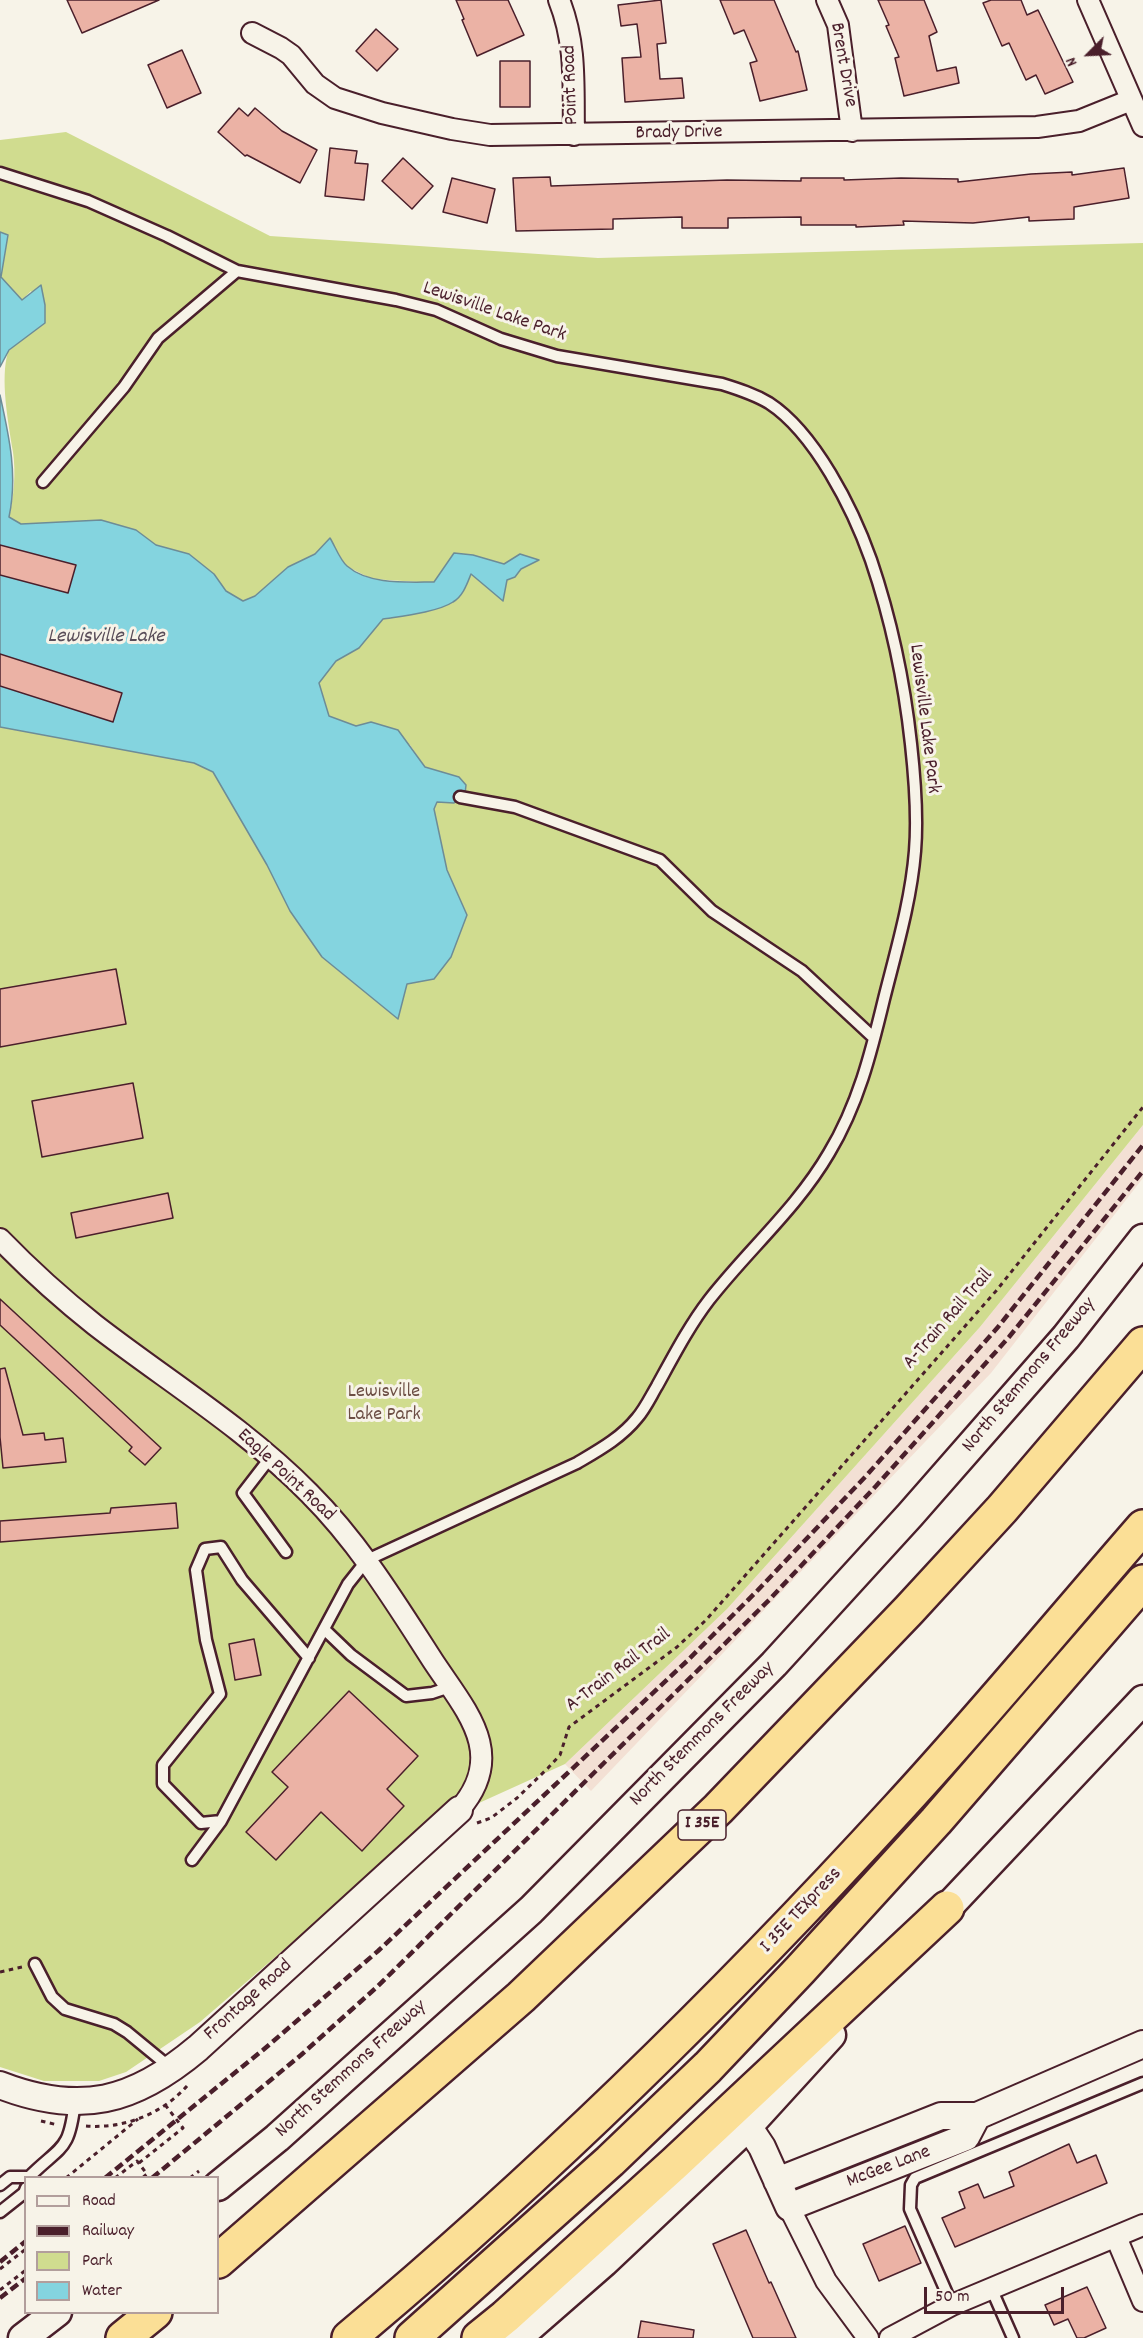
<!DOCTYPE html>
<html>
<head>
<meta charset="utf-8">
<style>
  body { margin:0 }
  #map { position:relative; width:1143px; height:2338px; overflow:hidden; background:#f7f3e8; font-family:Dekko,sans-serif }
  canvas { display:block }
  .legend { position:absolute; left:24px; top:2176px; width:195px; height:138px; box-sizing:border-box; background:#f7f3e8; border:2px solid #b29e9c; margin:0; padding:8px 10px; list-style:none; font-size:18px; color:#4a1f2b }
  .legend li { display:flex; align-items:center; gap:12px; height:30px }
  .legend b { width:30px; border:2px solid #b29e9c }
  .north { position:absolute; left:1059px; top:24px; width:60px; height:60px; -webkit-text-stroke:4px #f7f3e8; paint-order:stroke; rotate:246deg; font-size:16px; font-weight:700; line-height:24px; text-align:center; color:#4a1f2b }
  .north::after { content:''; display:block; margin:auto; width:21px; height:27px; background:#4a1f2b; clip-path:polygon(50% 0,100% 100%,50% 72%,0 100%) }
  .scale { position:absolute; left:924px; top:2287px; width:140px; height:27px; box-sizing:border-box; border:3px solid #4a1f2b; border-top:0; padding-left:8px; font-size:18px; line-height:21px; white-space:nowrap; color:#4a1f2b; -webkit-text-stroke:4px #f7f3e8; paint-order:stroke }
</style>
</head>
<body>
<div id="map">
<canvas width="1143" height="2338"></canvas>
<ul class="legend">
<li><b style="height:8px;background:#f7f3e8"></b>Road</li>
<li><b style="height:8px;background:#4a1f2b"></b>Railway</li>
<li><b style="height:16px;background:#d0dc8f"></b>Park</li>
<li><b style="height:16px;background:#84d4df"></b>Water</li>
</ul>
<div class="north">N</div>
<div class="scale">50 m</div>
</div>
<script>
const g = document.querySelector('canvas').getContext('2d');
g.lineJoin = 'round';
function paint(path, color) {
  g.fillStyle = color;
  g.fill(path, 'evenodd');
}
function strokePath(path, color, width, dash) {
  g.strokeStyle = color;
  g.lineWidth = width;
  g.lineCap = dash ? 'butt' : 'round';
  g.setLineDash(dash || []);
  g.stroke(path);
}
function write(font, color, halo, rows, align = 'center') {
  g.font = font + ' Dekko,sans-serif';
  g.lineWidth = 6;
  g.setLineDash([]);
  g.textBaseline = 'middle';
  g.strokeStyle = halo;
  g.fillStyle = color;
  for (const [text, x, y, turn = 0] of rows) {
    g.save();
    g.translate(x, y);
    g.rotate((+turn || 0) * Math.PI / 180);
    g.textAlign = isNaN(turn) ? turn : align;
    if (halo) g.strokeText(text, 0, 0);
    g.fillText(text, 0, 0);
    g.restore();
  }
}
paint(new Path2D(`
  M 1143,1125 L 1143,1178 L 991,1373 L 591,1791 L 565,1764 L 727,1609 L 980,1327 Z`), '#f3e0d4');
paint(new Path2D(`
  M 66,132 L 270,236 L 598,258 L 1143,243 L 1143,1125 L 980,1327 L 727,1609 L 565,1764 L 426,1827 L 200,2022 L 126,2072 L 99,2081 L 44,2081 L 0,2067 L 0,727 L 194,763 L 213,772 L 267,865 L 290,911 L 322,957 L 398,1019 L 407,984 L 467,916 L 447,870 L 434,809 L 437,802 L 454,803 L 465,794 L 459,777 L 425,767 L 410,745 L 371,722 L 356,726 L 329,716 L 319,683 L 336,661 L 359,648 L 383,619 L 427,611 L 466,587 L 471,574 C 491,577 507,587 521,569 L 520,554 L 504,564 L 473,555 L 434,583 L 372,579 L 346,566 L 330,539 L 315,554 L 288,567 L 255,596 L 243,601 L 226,591 L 214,574 L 189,554 L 156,545 L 136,530 L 21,524 L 9,517 C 14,496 16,473 13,452 C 8,421 0,379 8,352 C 17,341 34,332 45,323 L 31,291 L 22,300 L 1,277 L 8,235 L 0,232 L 0,140 Z`), '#d0dc8f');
const water = new Path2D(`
  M 0,232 L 8,235 L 1,277 L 22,300 L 41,285 L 45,305 L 45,323 L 9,350 L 0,367 Z
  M 0,395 C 9,436 18,475 9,517 L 21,524 L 101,520 L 136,530 L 156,545 L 189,554 L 214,574 L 226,591 L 243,601 L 255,596 L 288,567 L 315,554 L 330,538 C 335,546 340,560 347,566 C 369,585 407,582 434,582 L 454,553 L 473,555 L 504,564 L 520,554 L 539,560 L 521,569 L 515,577 L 507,580 L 503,601 L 471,574 C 467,584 463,596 453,602 C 438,612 402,616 383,619 L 359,648 L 336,661 L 319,683 L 329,716 L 356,726 L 371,722 L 398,730 L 425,767 L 459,777 L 466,785 L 465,794 L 454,803 L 437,802 L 434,809 L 447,870 L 467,915 L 451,957 L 434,979 L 407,984 L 398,1019 L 322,957 L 290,911 L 267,865 L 213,772 L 194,763 L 0,727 Z`);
paint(water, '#84d4df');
strokePath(water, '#6d8c97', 1.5);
const building = new Path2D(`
  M 67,0 L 159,0 L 82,33 Z
  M 456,0 L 508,0 L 524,35 L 477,56 L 462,20 L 464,19 Z
  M 661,0 L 666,43 L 657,44 L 660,79 L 682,78 L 684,98 L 625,102 L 622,58 L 641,57 L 637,24 L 621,26 L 618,5 Z
  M 720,0 L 774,0 L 796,52 L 798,51 L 807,90 L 760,101 L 750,63 L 757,61 L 744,30 L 734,34 Z
  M 878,0 L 924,0 L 937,32 L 929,36 L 937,71 L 956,67 L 959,83 L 904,96 L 895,58 L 899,57 L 886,26 L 889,25 Z
  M 991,0 L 1021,0 L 1027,15 L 1038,10 L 1073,82 L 1045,94 L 1036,75 L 1026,80 L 1009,43 L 1002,46 L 983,3 Z
  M 376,29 L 398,49 L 377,71 L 356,51 Z
  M 182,50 L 201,93 L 167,108 L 148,65 Z
  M 500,61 L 530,61 L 530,107 L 500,107 Z
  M 239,108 L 248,116 L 255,108 L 282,131 L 317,150 L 300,183 L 247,155 L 245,156 L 218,132 Z
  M 330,148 L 357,151 L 355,163 L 368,164 L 364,200 L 325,196 Z
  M 403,158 L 433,186 L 412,209 L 382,181 Z
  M 1124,168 L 1129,198 L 1074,207 L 1074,219 L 1029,221 L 1029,217 L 973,223 L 903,221 L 904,225 L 856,227 L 856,225 L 801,225 L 801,217 L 728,218 L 728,228 L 682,228 L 682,217 L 613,219 L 613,229 L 516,231 L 513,178 L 550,177 L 551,186 L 727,180 L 801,181 L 801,178 L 844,178 L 844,180 L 901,178 L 958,179 L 958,182 L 1031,174 L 1072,172 L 1072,175 Z
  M 452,178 L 495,189 L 487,223 L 443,212 Z
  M 0,545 L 76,565 L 68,593 L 0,575 Z
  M 0,654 L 122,693 L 113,722 L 0,686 Z
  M 116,969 L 126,1024 L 0,1047 L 0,989 Z
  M 133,1083 L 143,1138 L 42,1157 L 32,1101 Z
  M 168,1193 L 173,1218 L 76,1238 L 71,1213 Z
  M 0,1299 L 161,1448 L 145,1465 L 129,1451 L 132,1447 L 0,1325 Z
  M 5,1368 L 23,1435 L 44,1433 L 45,1440 L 63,1438 L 66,1462 L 3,1468 L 0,1437 L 0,1369 Z
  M 176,1503 L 178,1528 L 0,1542 L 0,1521 L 110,1513 L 111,1508 Z
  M 254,1639 L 261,1675 L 235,1680 L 229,1644 Z
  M 349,1691 L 418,1756 L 387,1789 L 404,1806 L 362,1851 L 321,1812 L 276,1860 L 246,1832 L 288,1787 L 272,1772 Z
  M 1069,2144 L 1077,2163 L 1096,2155 L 1107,2183 L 955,2247 L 942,2218 L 965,2208 L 959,2192 L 978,2184 L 984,2198 L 1014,2186 L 1009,2172 Z
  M 905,2226 L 921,2263 L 879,2281 L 863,2244 Z
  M 746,2230 L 769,2283 L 771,2282 L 796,2338 L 753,2338 L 713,2244 Z
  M 1087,2287 L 1106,2328 L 1084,2338 L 1077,2338 L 1068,2319 L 1054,2325 L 1045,2305 Z
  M 641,2321 L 694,2330 L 693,2338 L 638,2338 Z`);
paint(building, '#ebb2a5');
strokePath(building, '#4a1f2b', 1.5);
const service = new Path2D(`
  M 0,173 L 88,201 L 167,236 L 237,271 L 396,300 L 436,310 L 501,339 L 557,356 L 722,384 C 738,389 754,394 769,403 C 815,433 853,509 871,560 C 892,622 904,679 911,744 C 915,780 918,815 915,851 C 911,901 896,951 884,999 C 871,1053 858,1105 829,1153 C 797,1208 748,1250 709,1300 C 689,1326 673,1357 657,1386 C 651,1396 645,1409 637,1418 C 621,1438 599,1450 577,1463 L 367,1560 L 348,1584 L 221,1821 L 201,1823 L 163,1784 L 163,1765 L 220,1694 L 206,1640 L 196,1570 L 205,1549 L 221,1547 L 242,1580 L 309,1658
  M 43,482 L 124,387 L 158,338 L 237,271
  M 460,797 L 515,807 L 660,860 L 712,911 L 802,971 L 874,1038
  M 270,1458 L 243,1493 L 286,1552
  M 325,1630 L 351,1655 L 406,1696 L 432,1693 L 450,1687
  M 192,1860 L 221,1821
  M 35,1964 L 52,1997 L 65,2009 L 114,2024 L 127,2032 L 172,2069
  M 28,2178 C 62,2144 69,2153 75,2101
  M 0,2185 L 10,2177 L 28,2177
  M 0,2212 L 24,2193 L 26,2188
  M 991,2288 L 1013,2338
  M 952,2305 L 910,2209 L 911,2185 L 915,2178 L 1143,2083`);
const minor = new Path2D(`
  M 559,0 C 577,45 573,87 574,135
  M 827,0 L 838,25 L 852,131
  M 1088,0 L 1143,126
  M 252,33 L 281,48 L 291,55 L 315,84 L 335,98 L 382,113 L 452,129 L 490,135 L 1037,127 L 1079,121 L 1131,100
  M 0,1239 C 30,1270 61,1298 95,1325 C 166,1380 245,1428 309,1493 C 359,1543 395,1602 433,1661 C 466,1711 508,1754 459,1810
  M 789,2207 L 826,2281 L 868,2338
  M 1116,2237 L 1143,2301
  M 890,2338 L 952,2305 L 1143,2225`);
const tertiary = new Path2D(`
  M 0,2085 C 80,2116 134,2102 198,2048 L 459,1810
  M 748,2126 L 762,2147 L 789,2207 L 966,2137 L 977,2116
  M 777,2181 L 941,2116 L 977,2116 L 1143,2044`);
const secondary = new Path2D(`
  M 933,1923 L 1143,1700
  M 218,2186 L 277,2138 L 531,1910 L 774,1664 L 910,1515 L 1066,1337 L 1143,1239
  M 23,2338 L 57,2312
  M 517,2338 L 604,2262 L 748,2126 L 831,2035`);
const motorway = new Path2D(`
  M 218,2261 L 521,1997 L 718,1809 L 909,1610 L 1002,1509 L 1143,1344
  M 123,2338 L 155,2312
  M 349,2338 C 545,2174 727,1995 899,1807 C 983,1716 1062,1620 1143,1527
  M 412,2338 L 610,2161 L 708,2067 L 800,1970 L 936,1821 L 1143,1582
  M 479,2338 L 505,2317 L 675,2163 L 947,1908`);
strokePath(service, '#4a1f2b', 15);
strokePath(minor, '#4a1f2b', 24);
strokePath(tertiary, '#4a1f2b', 30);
strokePath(secondary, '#4a1f2b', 33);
strokePath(motorway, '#4a1f2b', 38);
strokePath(new Path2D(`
  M 477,1823 L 491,1818 L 517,1798 L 548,1768 L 560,1755 L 569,1727 L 677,1647 L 706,1620 L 996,1291 L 1143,1107
  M 0,1972 L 22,1967
  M 41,2121 L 58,2125
  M 86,2126 C 124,2129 162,2114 187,2086
  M 139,2163 L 183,2128 L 166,2106
  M 66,2178 L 138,2119
  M 115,2178 L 137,2161 L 147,2174 L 142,2178
  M 190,2178 L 199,2171
  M 0,2269 L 26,2249
  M 0,2290 L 26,2270`), '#4a1f2b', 3, [4.5, 4.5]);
strokePath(service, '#f7f3e8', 10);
strokePath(minor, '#f7f3e8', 20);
strokePath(tertiary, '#f7f3e8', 26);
strokePath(secondary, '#f7f3e8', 28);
strokePath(motorway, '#fbdf96', 33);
strokePath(new Path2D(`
  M 105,2178 L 263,2050 L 378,1951 L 687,1661 L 757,1591 L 866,1476 L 998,1327 L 1143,1145
  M 152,2178 L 301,2055 L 378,1986 L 769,1600 L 876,1486 L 1009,1337 L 1143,1171
  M 0,2262 L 26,2241
  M 0,2298 L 26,2278`), '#4a1f2b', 4.5, [9, 4.5]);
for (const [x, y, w] of [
  [702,1825,48]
]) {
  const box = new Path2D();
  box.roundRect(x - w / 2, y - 15, w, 30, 4.5);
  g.fillStyle = '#f7f3e8';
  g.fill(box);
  strokePath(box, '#4a1f2b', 1.5);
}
write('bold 18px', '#4a1f2b', null, [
  ["I 35E",702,1825]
]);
write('20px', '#4a1f2b', '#f7f3e8', [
  ["Brent Drive",842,65,80],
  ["Point Road",572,85,-92],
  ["Brady Drive",679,134,-1],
  ["Lewisville Lake Park",494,313,19],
  ["Lewisville Lake Park",923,719,83],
  ["A-Train Rail Trail",949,1320,-49],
  ["North Stemmons Freeway",1030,1376,-50],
  ["Eagle Point Road",285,1476,43],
  ["A-Train Rail Trail",619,1671,-37],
  ["North Stemmons Freeway",703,1735,-45],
  ["I 35E TEXpress",802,1911,-47],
  ["Frontage Road",249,2001,-42],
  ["North Stemmons Freeway",352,2070,-42],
  ["McGee Lane",889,2168,-21]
]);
write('20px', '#6c4e44', '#f7f3e8', [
  ["Lewisville",384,1393],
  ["Lake Park",384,1416]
]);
write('italic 21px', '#584c58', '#f7f3e8', [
  ["Lewisville Lake",106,638]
]);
</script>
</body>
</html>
